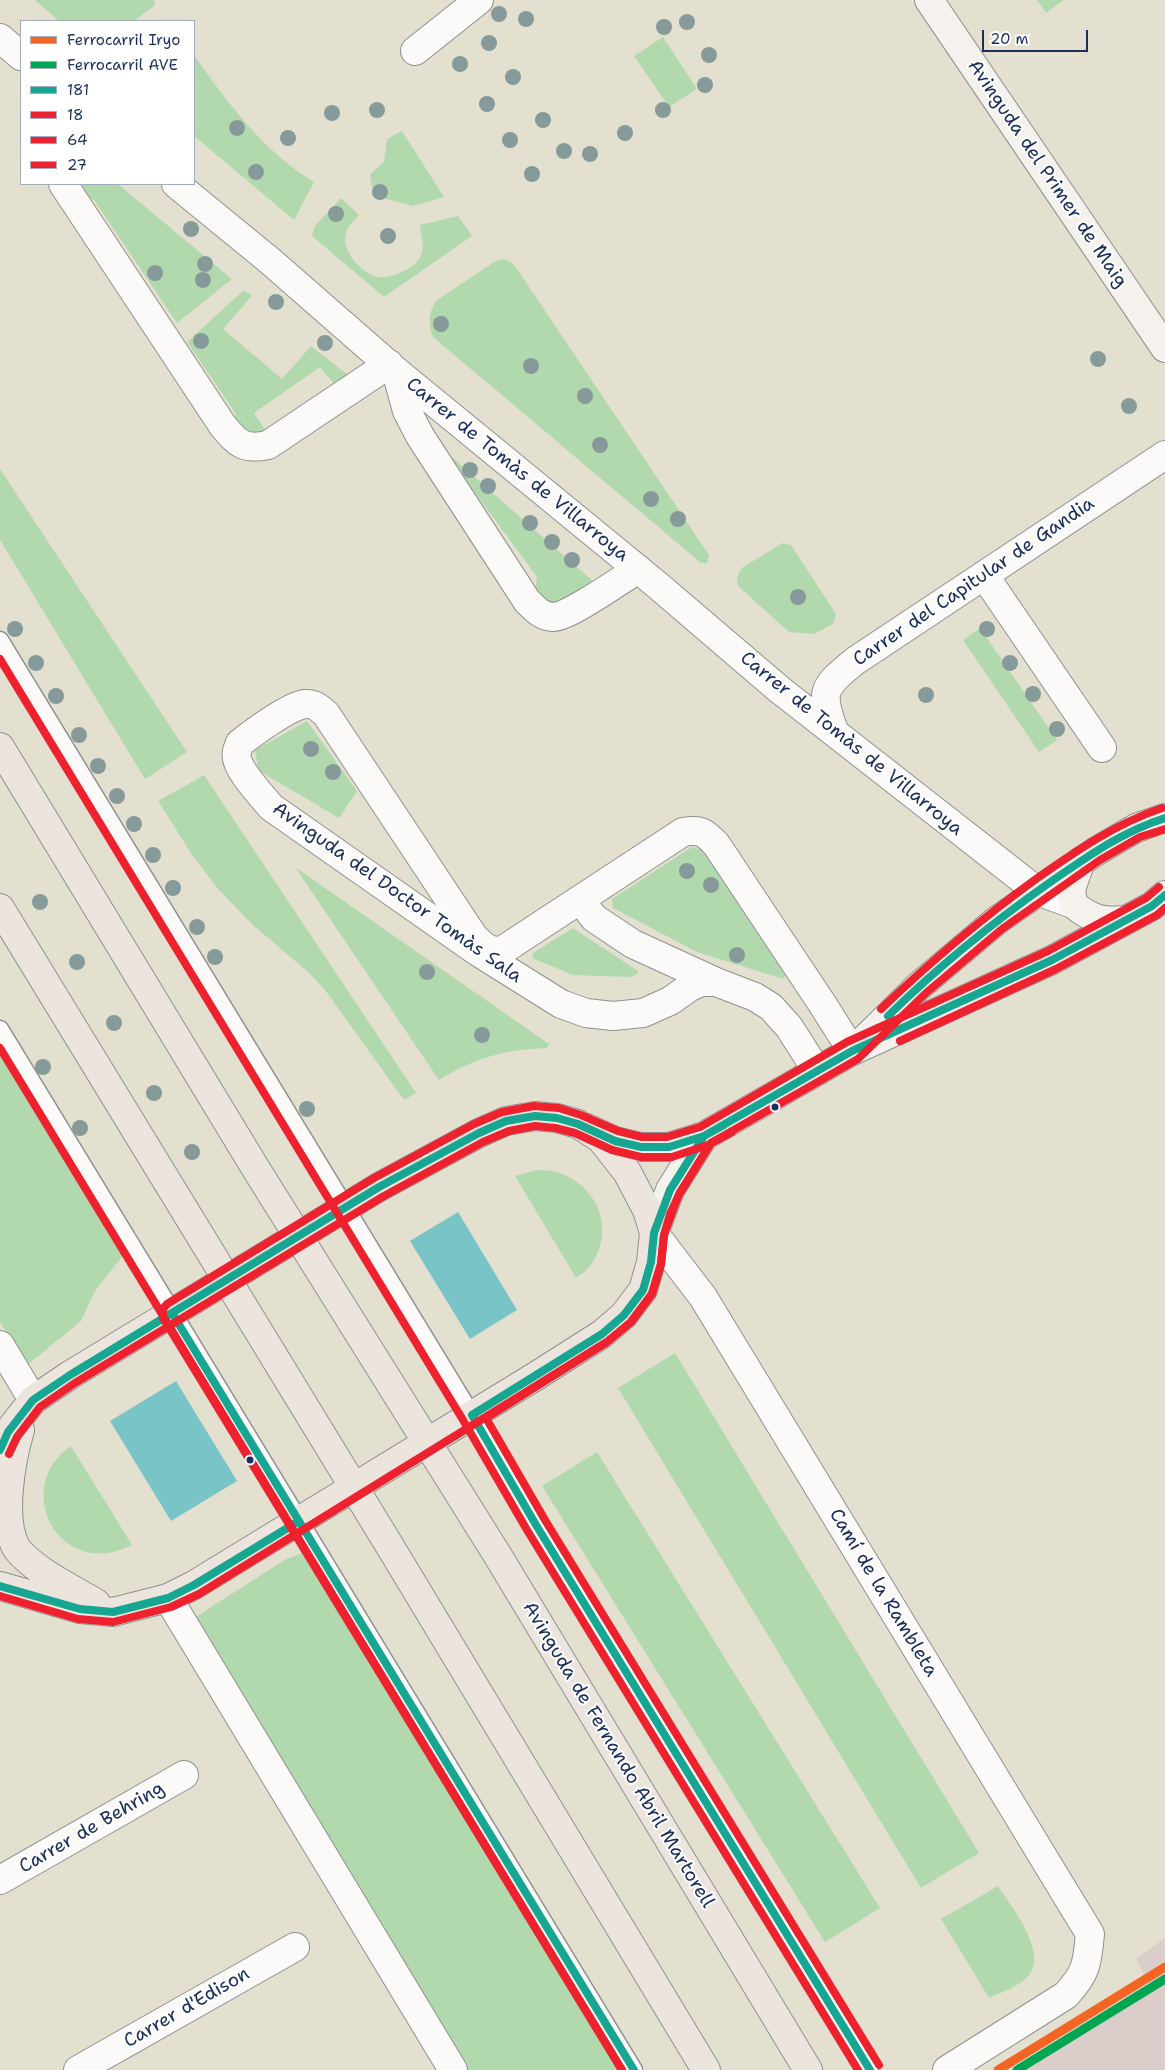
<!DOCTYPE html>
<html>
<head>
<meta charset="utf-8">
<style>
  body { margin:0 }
  #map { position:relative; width:1165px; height:2070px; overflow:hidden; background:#e3e0d0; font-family:"Shantell Sans",sans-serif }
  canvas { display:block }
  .legend { position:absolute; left:20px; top:20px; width:175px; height:165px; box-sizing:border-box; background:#fff; border:1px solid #a4acbf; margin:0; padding:6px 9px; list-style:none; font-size:15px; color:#1b2f5e }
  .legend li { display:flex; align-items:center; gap:10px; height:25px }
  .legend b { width:25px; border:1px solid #a4acbf }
  .scale { position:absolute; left:982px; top:30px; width:106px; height:22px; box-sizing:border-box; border:2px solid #1b2f5e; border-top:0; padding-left:6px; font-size:15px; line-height:18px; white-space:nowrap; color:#1b2f5e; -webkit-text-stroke:4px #fff; paint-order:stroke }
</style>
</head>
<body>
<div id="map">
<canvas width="1165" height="2070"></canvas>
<ul class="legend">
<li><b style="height:6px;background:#f26522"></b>Ferrocarril Iryo</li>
<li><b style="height:6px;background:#00a651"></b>Ferrocarril AVE</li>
<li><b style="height:6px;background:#16a692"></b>181</li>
<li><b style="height:6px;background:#ed222e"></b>18</li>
<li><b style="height:6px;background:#ed222e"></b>64</li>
<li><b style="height:6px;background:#ed222e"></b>27</li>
</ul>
<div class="scale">20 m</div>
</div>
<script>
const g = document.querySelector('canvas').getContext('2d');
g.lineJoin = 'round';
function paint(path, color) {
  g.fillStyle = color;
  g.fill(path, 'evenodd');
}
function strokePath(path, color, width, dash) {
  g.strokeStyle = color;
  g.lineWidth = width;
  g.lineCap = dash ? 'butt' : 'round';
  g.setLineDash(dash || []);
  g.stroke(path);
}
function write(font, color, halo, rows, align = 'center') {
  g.font = font + ' "Shantell Sans",sans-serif';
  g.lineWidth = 4;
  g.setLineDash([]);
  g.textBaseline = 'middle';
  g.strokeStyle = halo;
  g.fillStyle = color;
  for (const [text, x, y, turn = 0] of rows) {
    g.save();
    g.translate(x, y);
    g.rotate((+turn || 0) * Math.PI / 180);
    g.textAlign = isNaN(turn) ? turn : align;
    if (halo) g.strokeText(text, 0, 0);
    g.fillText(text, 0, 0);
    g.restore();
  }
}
paint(new Path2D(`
  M 1165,1938 L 1165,2070 L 1012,2070 L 1149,1983 L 1136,1959 Z`), '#dacdca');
paint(new Path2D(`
  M 35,0 L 153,0 L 155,2 L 154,6 L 134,21 L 59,21 Z
  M 1037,0 L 1064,0 L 1046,13 Z
  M 663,37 L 697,89 L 669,107 L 634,56 Z
  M 194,55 C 226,101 265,153 314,182 L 294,220 L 194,136 Z
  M 402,131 L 444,197 L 413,206 L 383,198 L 372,187 L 370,174 L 384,162 L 387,139 Z
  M 72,184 L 118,184 L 232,279 L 177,323 L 94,200 L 79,194 Z
  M 341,198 L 359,215 C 355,220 349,225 347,230 C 339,247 358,270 374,276 C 386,281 412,270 419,259 C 426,249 421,235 420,225 L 458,216 L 472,236 L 384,297 L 312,236 L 315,226 Z
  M 503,259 L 511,262 L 517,269 L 709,555 L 707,563 L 701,563 L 433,337 C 428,324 428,312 437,300 L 494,262 Z
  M 244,290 L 252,296 L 223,329 L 282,379 L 311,346 L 349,376 L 335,385 L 320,367 L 254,413 L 266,431 L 255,437 L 232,426 L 236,414 L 187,342 Z
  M 453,458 L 595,583 L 555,605 L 545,602 L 535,590 L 537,577 L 451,460 Z
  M 0,469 L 187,752 L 145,779 L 0,540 Z
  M 783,543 L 791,545 L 836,614 L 833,624 L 814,634 L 789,632 L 738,586 C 736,578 738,573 743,567 Z
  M 980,628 L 1057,740 L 1039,752 L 963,640 Z
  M 307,721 L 357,791 L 339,818 L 261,772 L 258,767 L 255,750 Z
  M 204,775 L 416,1093 L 404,1100 L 325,990 L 307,971 L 254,926 L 218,889 L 191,853 L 158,801 Z
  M 692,847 L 706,851 L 788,973 L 783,979 L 697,952 L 613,908 L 612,899 Z
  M 295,867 L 549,1044 L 547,1048 C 503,1050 477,1057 439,1080 Z
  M 573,928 L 638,971 L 637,974 L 629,977 L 573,975 L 532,958 L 533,953 Z
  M 0,1050 L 124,1254 L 95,1291 L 81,1321 L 26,1366 L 0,1322 Z
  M 537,1170 C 588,1169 621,1222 591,1265 C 587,1271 581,1274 576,1278 L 515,1176 Z
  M 675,1353 L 979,1853 L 921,1888 L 618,1388 Z
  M 71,1446 L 132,1545 C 60,1582 10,1488 71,1446 Z
  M 597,1452 L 880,1908 L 825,1942 L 542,1486 Z
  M 309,1551 L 623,2070 L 464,2070 L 194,1618 L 286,1559 Z
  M 998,1886 C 1011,1906 1048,1952 1029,1975 C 1020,1986 1002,1992 989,1998 L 941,1919 Z`), '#b2d9ad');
paint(new Path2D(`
  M 458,1212 L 517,1310 L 470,1339 L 410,1241 Z
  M 176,1381 L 237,1481 L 171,1521 L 110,1421 Z`), '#78c4c6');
const lane = new Path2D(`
  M 0,640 L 472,1415 L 536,1525 L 870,2070
  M 0,1029 L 634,2070`);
const street = new Path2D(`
  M 0,38 L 21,56
  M 415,51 L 479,0
  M 63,184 L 223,426 C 238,444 244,450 268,445 L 389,364
  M 176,184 L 269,260 L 396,371 L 656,584 L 780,690 L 1037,891 L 1073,904
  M 396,371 L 407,411 L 420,436 L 527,601 C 535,609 541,616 553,617 C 565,619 624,578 638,569
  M 984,575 L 1102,748
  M 835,733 C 819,692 822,688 855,661 L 1165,455
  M 580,900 L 594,918 L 633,944 L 716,982
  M 817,1071 L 789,1027 L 771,1007 L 755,997 L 716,982 L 701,982 L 690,987 L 670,1001 L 643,1013 L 613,1016 L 586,1013 L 561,1004 L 478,952 L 271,807 C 261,795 243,776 238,762 C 235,755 237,750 240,743 C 253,733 289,706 305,704 C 314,703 319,708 326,714 L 474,937 C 483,946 490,953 503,950 L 683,832 C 701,829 704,832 716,844 L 823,1005 L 852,1051
  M 654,1233 L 703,1297 L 1090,1934 C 1087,1964 1087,1972 1066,1995 L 947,2070
  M 0,1345 L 33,1400
  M 168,1598 L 453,2070
  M 0,1880 L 184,1775
  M 78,2070 L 295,1947`);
const secondary = new Path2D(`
  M 929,0 L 1165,348
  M 1081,861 L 1071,889 L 1073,904 C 1091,919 1101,922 1125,920
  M 864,1040 L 919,986 L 996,921 L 1095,852 L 1136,828 L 1165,818
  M 587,1128 L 615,1141 L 641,1147 L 669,1147 L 704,1136 L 852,1051 L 1052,960 L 1152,906 L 1165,895
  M 654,1233 L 670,1190 L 704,1136`);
const primary = new Path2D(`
  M 0,747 L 256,1169 L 498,1556 L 808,2070
  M 0,908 L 391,1548 L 706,2070
  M 20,1430 C 11,1461 0,1521 17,1549 C 36,1572 71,1588 96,1603
  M 0,1450 L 8,1432 L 33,1400 L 70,1375 L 379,1187 L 479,1133 L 506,1121 L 535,1116 L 557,1118 L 578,1124 L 601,1139 L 627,1172 L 647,1210 L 654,1233 L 651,1262 L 643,1290 L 624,1315 L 602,1334 L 536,1376 L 194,1585 L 168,1598 L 113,1612 L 80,1609 L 0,1586`);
strokePath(lane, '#8f9191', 19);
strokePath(street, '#8f9191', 30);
strokePath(secondary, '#8f9191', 30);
strokePath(primary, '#8f9191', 30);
strokePath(lane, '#fbfaf8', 16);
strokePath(street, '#fbfaf8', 28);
strokePath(secondary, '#f5f2ed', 28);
strokePath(primary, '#ece5dd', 28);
strokePath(new Path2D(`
  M 888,1016 C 938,967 992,923 1049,883 C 1087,857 1121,832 1165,818
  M 172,1313 L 634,2070
  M 472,1415 L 602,1334 L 624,1315 L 643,1290 L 651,1262 L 654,1233 L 670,1190 L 704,1136 L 724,1125
  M 472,1415 L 536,1525 L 870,2070
  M 0,1450 L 8,1432 L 33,1400 L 70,1375 L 379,1187 L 479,1133 L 506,1121 L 535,1116 L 557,1118 L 578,1124 L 615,1141 L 641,1147 L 669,1147 L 704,1136 L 852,1051 L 1052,960 L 1152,906 L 1165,895
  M 0,1586 L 80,1609 L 113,1612 L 168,1598 L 194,1585 L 299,1521`), '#16a692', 8);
strokePath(new Path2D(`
  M 0,659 L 463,1420 L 527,1530 L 858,2070
  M 0,1048 L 622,2070`), '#ed222e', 8);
strokePath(new Path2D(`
  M 881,1009 C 930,962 981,919 1036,879 C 1076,851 1115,824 1162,808
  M 728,1134 L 711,1143 L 679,1194 L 664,1235 L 661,1264 L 652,1294 L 631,1322 L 607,1342 L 486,1418 L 545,1520 L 879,2065
  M 622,2070 L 163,1318 L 163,1309 L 167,1304 L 374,1178 L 474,1124 L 502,1112 L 534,1106 L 559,1108 L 581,1115 L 618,1131 L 642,1137 L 667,1137 L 700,1127 L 847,1042 L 1048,951 L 1146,898 L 1159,887`), '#ed222e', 8);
strokePath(new Path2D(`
  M 900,1041 L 1056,969 L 1157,915 L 1165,908
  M 9,1454 L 17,1437 L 40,1407 L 75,1383 L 384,1196 L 483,1142 L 509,1131 L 535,1126 L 555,1128 L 575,1133 L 612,1150 L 641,1157 L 672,1157 L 708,1145 L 732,1132
  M 0,1596 L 78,1619 L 113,1622 L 171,1607 L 199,1594 L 607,1342 L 631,1322 L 652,1294 L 661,1264 L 664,1235 L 670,1214 L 679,1195 L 711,1143 L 858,1059 L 926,993 L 1002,929 L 1100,860 L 1140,837 L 1165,829`), '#ed222e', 8);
strokePath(new Path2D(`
  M 998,2070 L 1165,1967`), '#f26522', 9);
strokePath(new Path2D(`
  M 1017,2070 L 1165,1979`), '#00a651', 9);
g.fillStyle = '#879a9a';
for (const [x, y] of [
  [499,14],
  [526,19],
  [687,22],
  [664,27],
  [489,43],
  [709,55],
  [460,64],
  [513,77],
  [705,85],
  [487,104],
  [377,110],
  [663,110],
  [332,113],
  [543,120],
  [237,128],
  [625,133],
  [288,138],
  [510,140],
  [564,151],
  [590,154],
  [256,172],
  [532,174],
  [380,192],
  [336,214],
  [191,229],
  [388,236],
  [205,264],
  [155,273],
  [203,280],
  [276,302],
  [441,324],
  [201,341],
  [325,343],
  [1098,359],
  [531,366],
  [585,396],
  [1129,406],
  [600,445],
  [470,470],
  [488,486],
  [651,499],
  [678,519],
  [530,523],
  [552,542],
  [572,560],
  [798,597],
  [15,629],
  [987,629],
  [36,663],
  [1010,663],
  [1033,694],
  [926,695],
  [56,696],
  [1057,729],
  [79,735],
  [311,749],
  [98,766],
  [333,772],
  [117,796],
  [134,824],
  [153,855],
  [687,871],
  [711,885],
  [173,888],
  [40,902],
  [197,927],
  [737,955],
  [215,957],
  [77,962],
  [427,972],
  [114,1023],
  [482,1035],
  [43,1067],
  [154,1093],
  [307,1109],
  [80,1128],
  [192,1152]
]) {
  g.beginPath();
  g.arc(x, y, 8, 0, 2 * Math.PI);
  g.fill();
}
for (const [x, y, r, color] of [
  [775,1107,4.5,"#1b2f5e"],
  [250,1460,4.5,"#1b2f5e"]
]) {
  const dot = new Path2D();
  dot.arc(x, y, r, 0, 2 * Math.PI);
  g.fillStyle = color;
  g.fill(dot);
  strokePath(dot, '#fff', 2);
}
write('19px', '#1b2f5e', '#fff', [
  ["Avinguda del Primer de Maig",1047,174,56],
  ["Carrer de Tomàs de Villarroya",517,470,39],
  ["Carrer del Capitular de Gandia",974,582,-34],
  ["Carrer de Tomàs de Villarroya",851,744,39],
  ["Avinguda del Doctor Tomàs Sala",397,893,35],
  ["Camí de la Rambleta",883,1593,59],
  ["Avinguda de Fernando Abril Martorell",618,1755,59],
  ["Carrer de Behring",92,1828,-30],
  ["Carrer d'Edison",187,2008,-30]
]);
</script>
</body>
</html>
